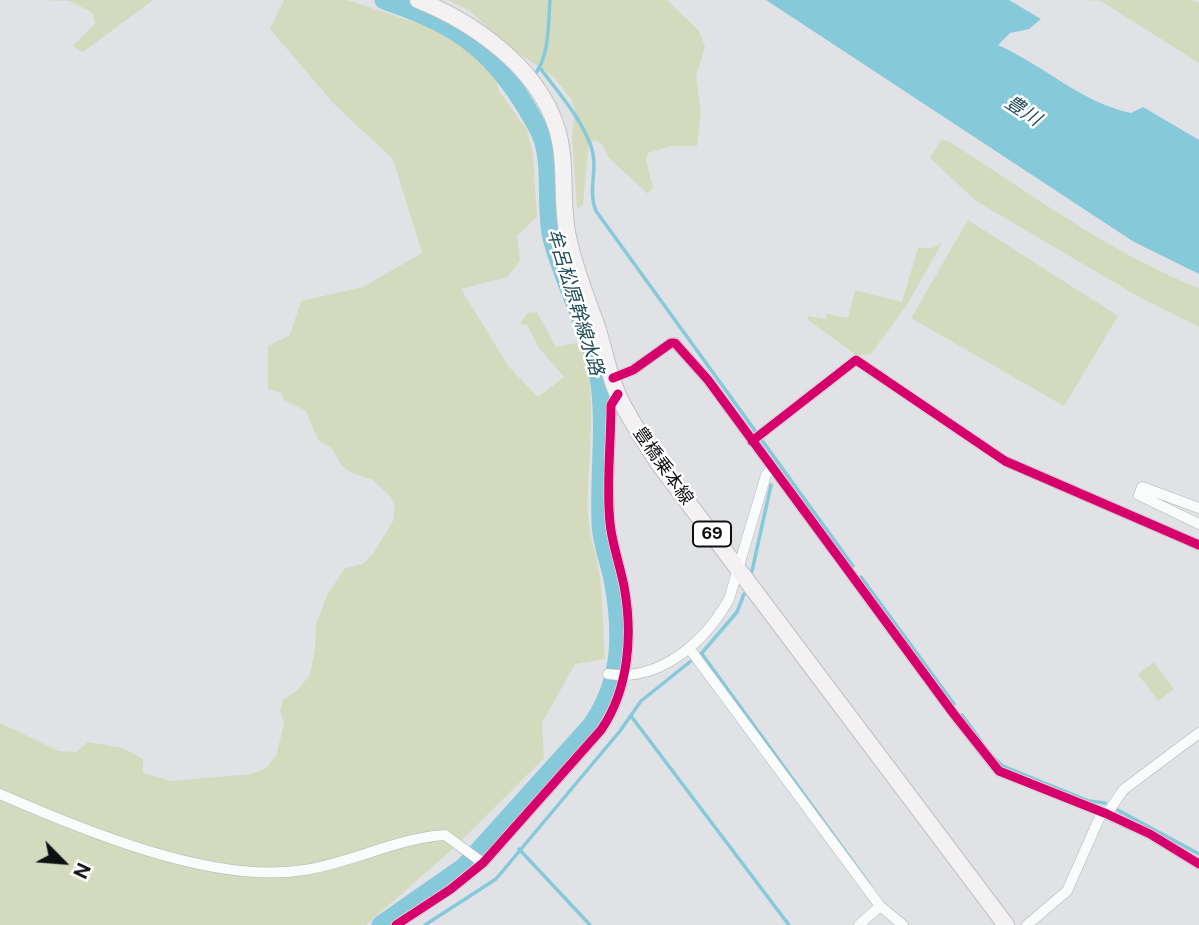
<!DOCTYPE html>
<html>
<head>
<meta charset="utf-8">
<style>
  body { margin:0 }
  #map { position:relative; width:1199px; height:925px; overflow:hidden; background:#e0e2e5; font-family:"Public Sans",sans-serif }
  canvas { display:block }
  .north { position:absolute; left:28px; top:827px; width:70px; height:70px; -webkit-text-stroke:5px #fff; paint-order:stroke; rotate:115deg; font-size:19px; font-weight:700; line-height:28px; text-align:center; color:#0f1012 }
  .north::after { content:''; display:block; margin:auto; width:24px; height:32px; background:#0f1012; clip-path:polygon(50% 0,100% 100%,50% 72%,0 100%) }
</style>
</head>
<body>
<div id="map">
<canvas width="1199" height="925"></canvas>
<div class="north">N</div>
</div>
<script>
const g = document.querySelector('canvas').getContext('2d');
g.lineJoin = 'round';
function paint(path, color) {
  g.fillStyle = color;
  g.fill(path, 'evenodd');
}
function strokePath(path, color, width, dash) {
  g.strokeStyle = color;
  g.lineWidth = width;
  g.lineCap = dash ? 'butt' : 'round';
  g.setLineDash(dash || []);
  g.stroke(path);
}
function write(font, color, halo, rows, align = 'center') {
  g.font = font + ' "Public Sans","Noto Sans JP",sans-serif';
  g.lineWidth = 5;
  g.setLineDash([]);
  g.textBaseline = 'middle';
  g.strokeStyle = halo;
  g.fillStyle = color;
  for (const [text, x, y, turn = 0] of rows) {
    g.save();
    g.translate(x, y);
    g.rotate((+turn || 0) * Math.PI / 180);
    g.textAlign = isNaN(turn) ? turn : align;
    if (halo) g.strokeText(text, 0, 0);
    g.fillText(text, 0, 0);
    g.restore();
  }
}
paint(new Path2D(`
  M 41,0 L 153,0 L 83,52 L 73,46 L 95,24 L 93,13 L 69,1 Z
  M 284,0 L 347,0 L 426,26 L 480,57 L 493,69 L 499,91 L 527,130 L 533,154 L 537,217 L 517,236 L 520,261 L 507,277 L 461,289 L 509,367 L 538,397 L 564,377 L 539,348 L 527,325 L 520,323 L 528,313 L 537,312 L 556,347 L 577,343 C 602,378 586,469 588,514 C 589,536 597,556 600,577 C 603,604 603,632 605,659 L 575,664 L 542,723 L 544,758 L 457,845 L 366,925 L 0,925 L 0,723 L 59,751 L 76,752 L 88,742 L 123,748 L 143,759 L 143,773 L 171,781 L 252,774 L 266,768 L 276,756 L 284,724 L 280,711 L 283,700 L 299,689 L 310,674 L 315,650 L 316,625 L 327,595 L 345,568 L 363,564 L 373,554 L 393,521 L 395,506 L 389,495 L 373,480 L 350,472 L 341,465 L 332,448 L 318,440 L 306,411 L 284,400 L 282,393 L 268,389 L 268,346 L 290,335 L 301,301 L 363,287 L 422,253 L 393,159 L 335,105 L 270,29 Z
  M 447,0 L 667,0 L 699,31 L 705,47 L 696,76 L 701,113 L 697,146 L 671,146 L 648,153 L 646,161 L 653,187 L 648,194 L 609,158 L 601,143 L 594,140 L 588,148 L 583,205 L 577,209 L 572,135 L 575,110 L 571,99 L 554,77 L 505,44 L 469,10 Z
  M 1081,0 L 1192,0 L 1199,3 L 1199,63 L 1101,1 Z
  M 941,140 L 948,141 C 1029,192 1109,253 1199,288 L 1199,327 L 1141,298 L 976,201 L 930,158 Z
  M 968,220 L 1118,316 L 1064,406 L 911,318 Z
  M 942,243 L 908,303 L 871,354 L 856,355 L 808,320 L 808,316 L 826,319 L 827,314 L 848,318 L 855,290 L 902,302 L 918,248 L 932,248 Z
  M 1154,662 L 1174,689 L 1158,701 L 1138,674 Z`), '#d4dabe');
paint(new Path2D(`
  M 766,0 L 1009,0 L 1041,19 L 1029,29 L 1010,33 L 998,45 C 1045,66 1080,102 1131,113 L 1143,107 L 1199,140 L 1199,274 L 1134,242 Z`), '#86c9db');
strokePath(new Path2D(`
  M 540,68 C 558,92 581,118 591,146 C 599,168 587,190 596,211 L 853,566
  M 533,77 C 550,57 548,25 550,0
  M 515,92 L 527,82
  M 752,571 L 771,485
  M 861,577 L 954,704
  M 701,654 L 737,612 L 744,594
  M 702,654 L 869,884
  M 962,715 L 981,741
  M 631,716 L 789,925
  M 994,758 L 1003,766 L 1089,801 L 1105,803
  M 1116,809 L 1199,854
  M 519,849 L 590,925
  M 425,925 L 496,879 L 620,731 L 641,701 L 691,661`), '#86c9db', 3.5);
strokePath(new Path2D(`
  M 381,925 L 464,867 L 591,726 C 623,681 623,632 613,579 C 609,560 601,541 601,522 C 599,476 606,430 600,384 C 592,333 565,287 552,238 C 544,203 555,159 538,128 C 498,54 464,27 384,0`), '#86c9db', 19);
const street = new Path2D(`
  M 613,378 L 633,370 L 671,343 L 675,343 L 708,380 L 953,713 L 999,771 L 1107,814 L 1150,834 L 1199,864
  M 752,441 L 856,360 L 1005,461 L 1199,545
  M 1199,508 L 1142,487 L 1139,495 L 1199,524
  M 689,648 L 880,906 L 903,925
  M 608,674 C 660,682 705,642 729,599 L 766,475 L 772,468
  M 0,794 C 84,830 212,885 304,870 C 351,863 397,838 445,835 L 483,863
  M 1107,814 L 1123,790 L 1199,733
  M 396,925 L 451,889 L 483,863 L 601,730 C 629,689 633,635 624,586 C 620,565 612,544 610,523 C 606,485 611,444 611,405 L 618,394
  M 859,925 L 880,906
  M 1027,925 L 1067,891 L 1102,812`);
const primary = new Path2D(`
  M 418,0 C 473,22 536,66 556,126 C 568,161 560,201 568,237 C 574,267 586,296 596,324 C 604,347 608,373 618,395 C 629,419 645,442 659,464 L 1006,925`);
strokePath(street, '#b3b5b7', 11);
strokePath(primary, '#bfc0c2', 18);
strokePath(street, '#fafbfb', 10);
strokePath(primary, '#f4f1f2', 16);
strokePath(new Path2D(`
  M 613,378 L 633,370 L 671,343 L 675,343 L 708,380 L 953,713 L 999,771 L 1107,814 L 1150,834 L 1199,864
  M 752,441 L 856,360 L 1005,461 L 1199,545
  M 396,925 L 451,889 L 483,863 L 601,730 C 629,689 633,635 624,586 C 620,565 612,544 610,523 C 606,485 611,444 611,405 L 618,394`), '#d6006c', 9);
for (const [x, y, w] of [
  [712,534,38]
]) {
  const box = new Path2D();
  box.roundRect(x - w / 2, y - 12.5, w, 25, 5);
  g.fillStyle = '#fff';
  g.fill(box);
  strokePath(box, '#0f1012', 2);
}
write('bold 16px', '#0f1012', null, [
  ["69",712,534]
]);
write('18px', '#0f1012', '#fff', [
  ["豊橋乗本線",663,466,55]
]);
write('italic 19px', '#224d58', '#fff', [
  ["豊川",1023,111,33],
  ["牟呂松原幹線水路",575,302,73]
]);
</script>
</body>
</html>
